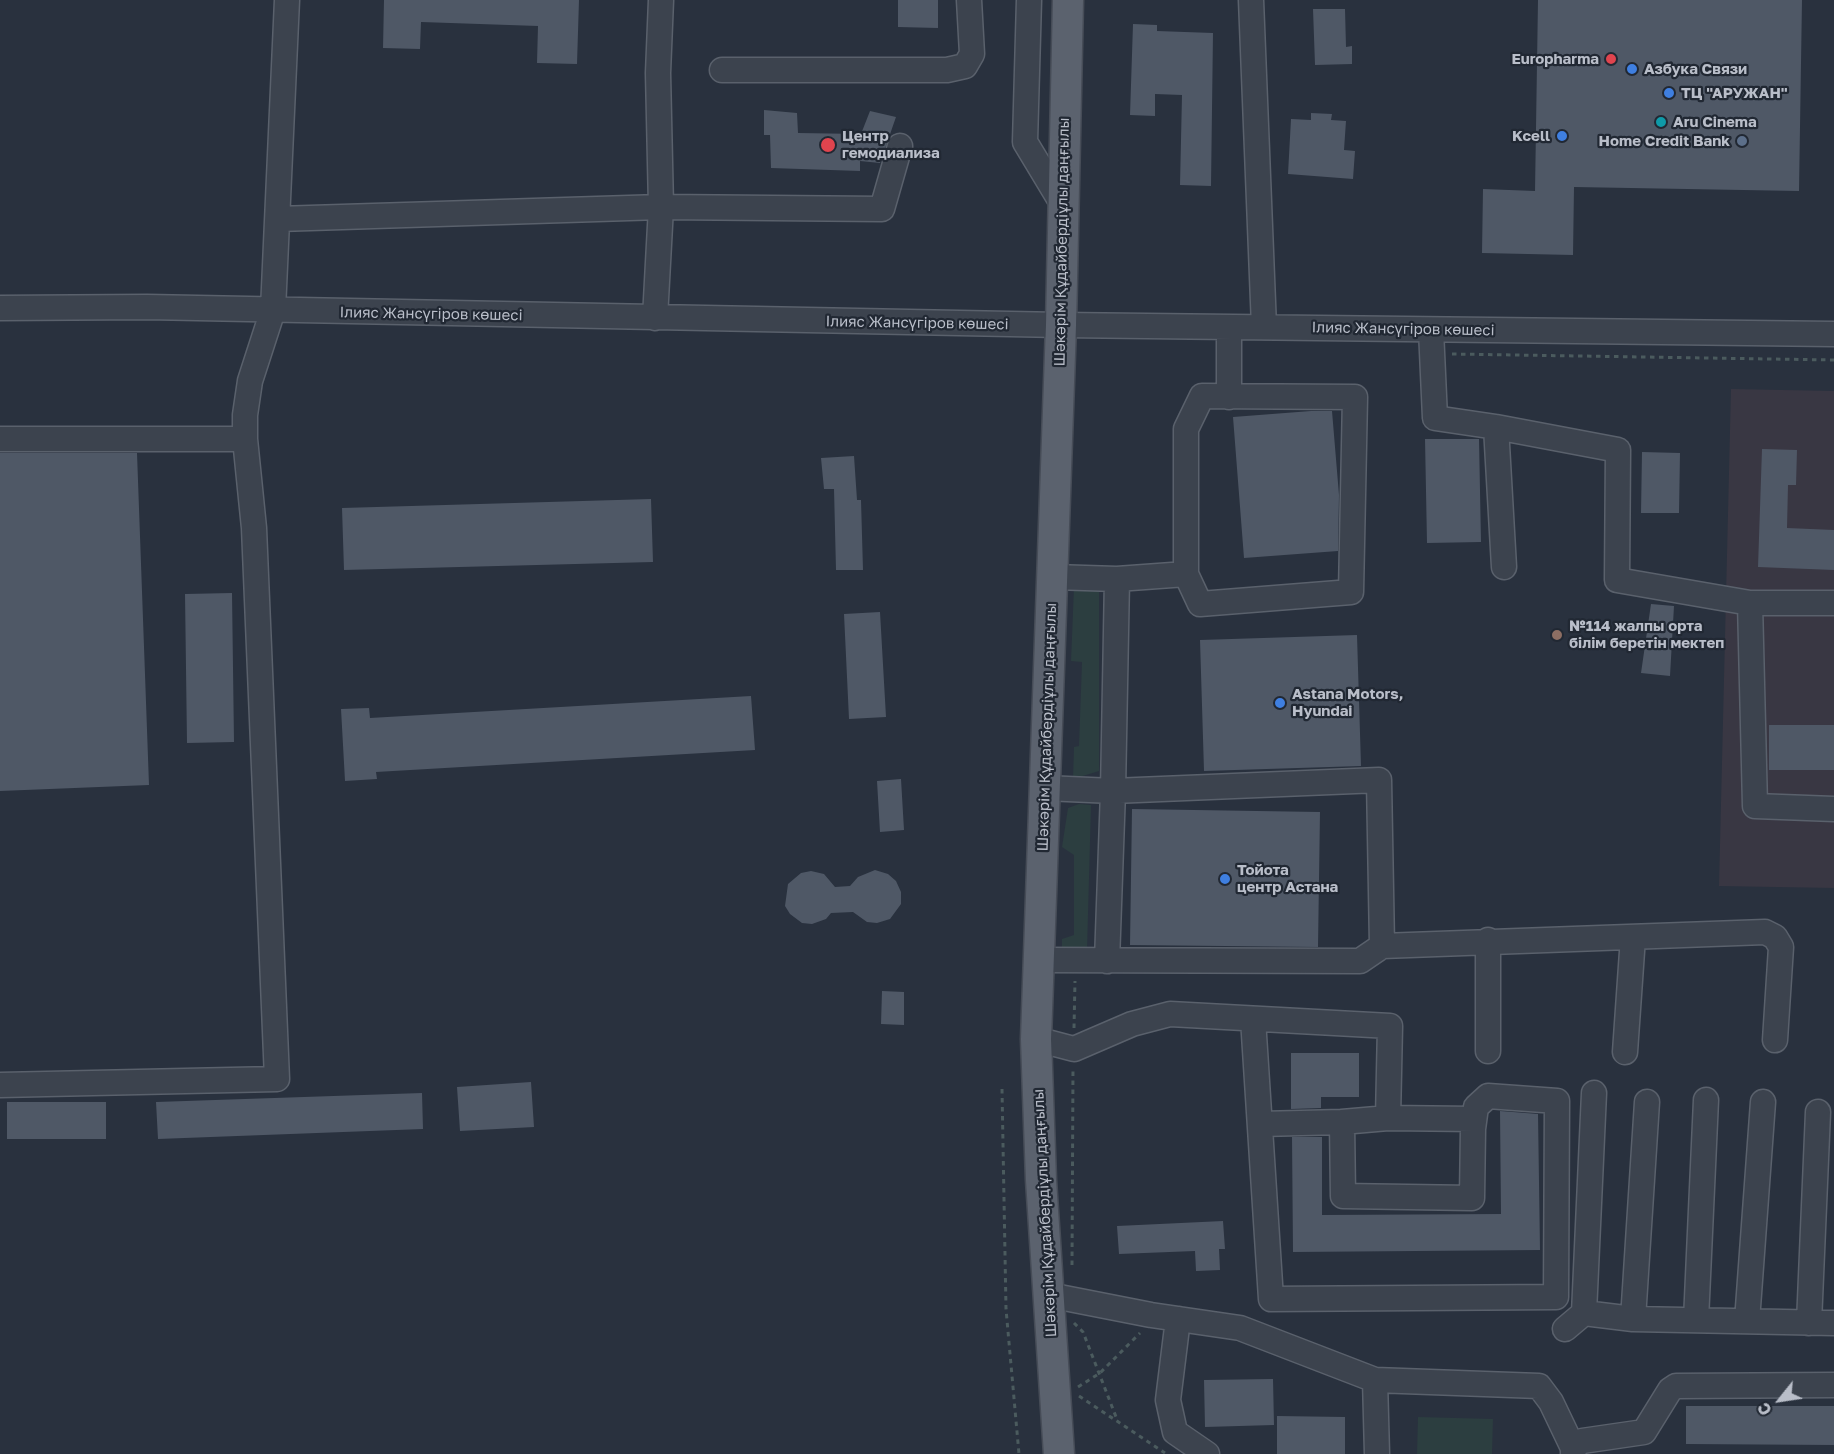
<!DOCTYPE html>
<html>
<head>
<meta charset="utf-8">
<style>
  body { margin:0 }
  #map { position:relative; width:1834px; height:1454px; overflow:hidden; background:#29313e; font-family:"Golos Text",sans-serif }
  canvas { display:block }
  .north { position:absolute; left:1750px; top:1370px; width:60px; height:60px; -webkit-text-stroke:4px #212833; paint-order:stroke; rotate:240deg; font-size:16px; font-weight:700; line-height:24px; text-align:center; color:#b9bec9 }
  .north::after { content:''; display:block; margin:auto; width:21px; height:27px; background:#b9bec9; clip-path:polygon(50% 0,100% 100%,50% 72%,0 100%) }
</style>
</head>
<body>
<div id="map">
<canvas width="1834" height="1454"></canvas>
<div class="north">С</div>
</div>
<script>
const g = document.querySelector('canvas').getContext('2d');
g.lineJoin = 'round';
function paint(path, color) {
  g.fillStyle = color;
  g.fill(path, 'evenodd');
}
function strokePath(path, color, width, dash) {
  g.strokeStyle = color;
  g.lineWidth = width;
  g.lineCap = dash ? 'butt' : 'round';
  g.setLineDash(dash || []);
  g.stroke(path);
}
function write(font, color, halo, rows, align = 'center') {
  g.font = font + ' "Golos Text",sans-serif';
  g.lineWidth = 4.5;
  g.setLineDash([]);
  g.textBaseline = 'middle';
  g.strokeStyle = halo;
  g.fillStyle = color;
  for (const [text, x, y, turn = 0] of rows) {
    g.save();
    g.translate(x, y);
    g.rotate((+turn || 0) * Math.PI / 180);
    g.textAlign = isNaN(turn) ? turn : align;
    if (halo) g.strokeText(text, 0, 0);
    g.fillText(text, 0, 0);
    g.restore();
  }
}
paint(new Path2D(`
  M 1731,389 L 1834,391 L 1834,888 L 1719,886 Z`), '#393743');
paint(new Path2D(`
  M 1074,587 L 1099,589 L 1099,771 L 1073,779 L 1074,747 L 1079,746 L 1082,662 L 1071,661 Z
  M 1079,804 L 1091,805 L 1087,951 L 1062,950 L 1062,939 L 1074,935 L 1074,855 L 1062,847 L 1068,808 Z
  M 1418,1417 L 1493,1419 L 1492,1454 L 1417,1454 Z`), '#2c3e40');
paint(new Path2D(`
  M 384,0 L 579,0 L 577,64 L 537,63 L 538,26 L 421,22 L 420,49 L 383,48 Z
  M 898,0 L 938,0 L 938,28 L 898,27 Z
  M 1538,0 L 1802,0 L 1799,191 L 1574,187 L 1573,255 L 1482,253 L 1483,189 L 1535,191 Z
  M 1313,9 L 1345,9 L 1346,47 L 1352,46 L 1352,64 L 1315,65 Z
  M 1133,24 L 1157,25 L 1157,31 L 1213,33 L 1211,186 L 1180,185 L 1182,95 L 1155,94 L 1155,116 L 1130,115 Z
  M 764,110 L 797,113 L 798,133 L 861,134 L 870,111 L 896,117 L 880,163 L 860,161 L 860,171 L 771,168 L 770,135 L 764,135 Z
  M 1311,113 L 1332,114 L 1331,120 L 1346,121 L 1344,150 L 1355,151 L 1353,179 L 1288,174 L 1291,119 L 1311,120 Z
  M 1311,411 L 1332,411 L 1339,495 L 1338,551 L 1244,558 L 1233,417 Z
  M 1425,439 L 1479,439 L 1481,542 L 1427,543 Z
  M 1762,449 L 1797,450 L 1796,485 L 1788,485 L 1787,528 L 1834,530 L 1834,570 L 1758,567 Z
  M 1642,452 L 1680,453 L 1679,513 L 1641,513 Z
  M 0,453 L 137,453 L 149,785 L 0,791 Z
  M 854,456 L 857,500 L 861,500 L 863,570 L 836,570 L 834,489 L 824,489 L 821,458 Z
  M 651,499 L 653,562 L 344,570 L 342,508 Z
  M 232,593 L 234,742 L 187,743 L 185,594 Z
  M 1651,604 L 1674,606 L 1670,676 L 1641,673 Z
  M 880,612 L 886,717 L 849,719 L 844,614 Z
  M 1357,635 L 1361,766 L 1204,771 L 1200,640 Z
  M 751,696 L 755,750 L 376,772 L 377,779 L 345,781 L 341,709 L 369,708 L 370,718 Z
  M 1769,725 L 1834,725 L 1834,770 L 1769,770 Z
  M 901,779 L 904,830 L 880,832 L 877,781 Z
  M 1132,809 L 1320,812 L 1318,947 L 1130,945 Z
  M 875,870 L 888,874 L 896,881 L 901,892 L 901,904 L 890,919 L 877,923 L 867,922 L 853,912 L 831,913 L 826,919 L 812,924 L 802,923 L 790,914 L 785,906 L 788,884 L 801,873 L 811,871 L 824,874 L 835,887 L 850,886 L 858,877 Z
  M 882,991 L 904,992 L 904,1025 L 881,1024 Z
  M 1291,1053 L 1359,1053 L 1359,1097 L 1321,1097 L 1321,1108 L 1291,1109 Z
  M 531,1082 L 534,1127 L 460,1131 L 457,1087 Z
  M 422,1093 L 423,1129 L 158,1139 L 156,1102 Z
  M 7,1102 L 106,1102 L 106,1139 L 7,1139 Z
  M 1500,1111 L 1538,1114 L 1540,1250 L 1293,1252 L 1292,1137 L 1322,1137 L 1322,1215 L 1501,1214 Z
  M 1223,1221 L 1225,1249 L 1219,1249 L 1220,1270 L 1196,1271 L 1195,1251 L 1119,1254 L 1117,1226 Z
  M 1273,1379 L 1274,1425 L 1205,1427 L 1204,1380 Z
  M 1686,1406 L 1834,1406 L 1834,1445 L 1686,1444 Z
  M 1277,1416 L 1345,1417 L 1345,1454 L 1277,1454 Z`), '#4f5866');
const minor = new Path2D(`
  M 1029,0 L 1025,142 L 1063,205
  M 1251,0 L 1264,327
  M 722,70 L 947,70 L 965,66 L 972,54 L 969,0
  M 278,219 L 661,207 L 658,73 L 661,0
  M 0,308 L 147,307 L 1061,325 L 1834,334
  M 655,318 L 661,207 L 882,209 L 900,146
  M 1229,327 L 1229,397
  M 1431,330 L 1435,418 L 1496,427 L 1504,567
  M 1496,427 L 1618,450 L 1617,580 L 1750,603 L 1755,806 L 1834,809
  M 0,439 L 245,439
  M 1053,577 L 1117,579
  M 1750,603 L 1834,603
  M 1045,788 L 1113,791 L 1107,961
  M 1382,946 L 1765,932 L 1775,937 L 1781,947 L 1775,1040
  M 1039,960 L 1360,961 L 1382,946 L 1379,780 L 1113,791 L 1117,579 L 1186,574 L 1186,429 L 1202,396 L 1355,397 L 1351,592 L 1200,604 L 1186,574
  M 1253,1019 L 1271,1299 L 1556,1297 L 1557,1101 L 1488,1096 L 1476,1107 L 1473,1129 L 1472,1198 L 1343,1196 L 1342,1122 L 1388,1118 L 1474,1119
  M 1036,1039 L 1074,1049 L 1132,1024 L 1170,1014 L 1390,1026 L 1388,1118
  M 1488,1051 L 1488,940
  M 1625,1052 L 1633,937
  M 0,1085 L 277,1079 L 254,528 L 245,439 L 245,415 L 250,381 L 273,310 L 287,0
  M 1260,1124 L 1342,1122
  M 1049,1295 L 1151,1315 L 1240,1328 L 1375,1380 L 1377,1454
  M 1584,1313 L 1594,1093
  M 1178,1319 L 1168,1400 L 1175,1432 L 1207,1454
  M 1633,1319 L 1647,1102
  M 1696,1320 L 1706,1100
  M 1747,1321 L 1763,1102
  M 1809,1323 L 1818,1112
  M 1565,1329 L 1584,1313 L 1633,1319 L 1834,1323
  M 1375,1380 L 1539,1386 L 1551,1402 L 1573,1448
  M 1573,1454 L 1573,1448 L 1582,1441 L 1644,1432 L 1670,1390 L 1676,1386 L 1834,1385`);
const major = new Path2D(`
  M 1059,1454 L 1041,1180 L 1036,1039 L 1061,325 L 1068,0`);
strokePath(minor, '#5a616c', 27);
strokePath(major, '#464c57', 33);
strokePath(new Path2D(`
  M 1452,354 L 1834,360
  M 1074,1028 L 1075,981
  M 1002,1089 L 1006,1309 L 1019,1454
  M 1072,1265 L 1073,1068
  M 1074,1323 L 1083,1332 L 1118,1422
  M 1078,1387 L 1100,1373 L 1140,1333
  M 1079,1396 L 1165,1453`), '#4b5b5e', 3, [4.5, 4.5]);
strokePath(minor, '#3c434e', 24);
strokePath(major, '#5b626e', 30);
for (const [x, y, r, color] of [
  [1611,59,6,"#e0444e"],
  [1632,69,6,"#3f7fe0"],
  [1669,93,6,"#3f7fe0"],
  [1661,122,6,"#0f9aa8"],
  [1562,136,6,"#3f7fe0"],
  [1742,141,6,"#5c6f8a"],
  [828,145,8,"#e0444e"],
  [1557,635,6,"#8d6e63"],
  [1280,703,6,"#3f7fe0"],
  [1225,879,6,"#3f7fe0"]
]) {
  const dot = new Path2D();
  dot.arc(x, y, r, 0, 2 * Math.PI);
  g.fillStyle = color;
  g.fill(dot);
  strokePath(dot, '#212833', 2);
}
write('bold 15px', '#b9bec9', '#212833', [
  ["Europharma",1599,59,"right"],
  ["Азбука Связи",1644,69],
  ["ТЦ \"АРУЖАН\"",1681,93],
  ["Aru Cinema",1673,122],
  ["Центр",842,136],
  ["гемодиализа",842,153],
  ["Kcell",1550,136,"right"],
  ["Home Credit Bank",1730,141,"right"],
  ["№114 жалпы орта",1569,626],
  ["білім беретін мектеп",1569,643],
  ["Astana Motors,",1292,694],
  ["Hyundai",1292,711],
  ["Тойота",1237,870],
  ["центр Астана",1237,887]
], 'left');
write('15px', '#b9bec9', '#212833', [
  ["Шәкәрім Құдайбердіұлы даңғылы",1062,242,-89],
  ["Ілияс Жансүгіров көшесі",431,314,1],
  ["Ілияс Жансүгіров көшесі",917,323,1],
  ["Ілияс Жансүгіров көшесі",1403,329,1],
  ["Шәкәрім Құдайбердіұлы даңғылы",1047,727,-88],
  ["Шәкәрім Құдайбердіұлы даңғылы",1045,1213,-93]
]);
</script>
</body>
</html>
